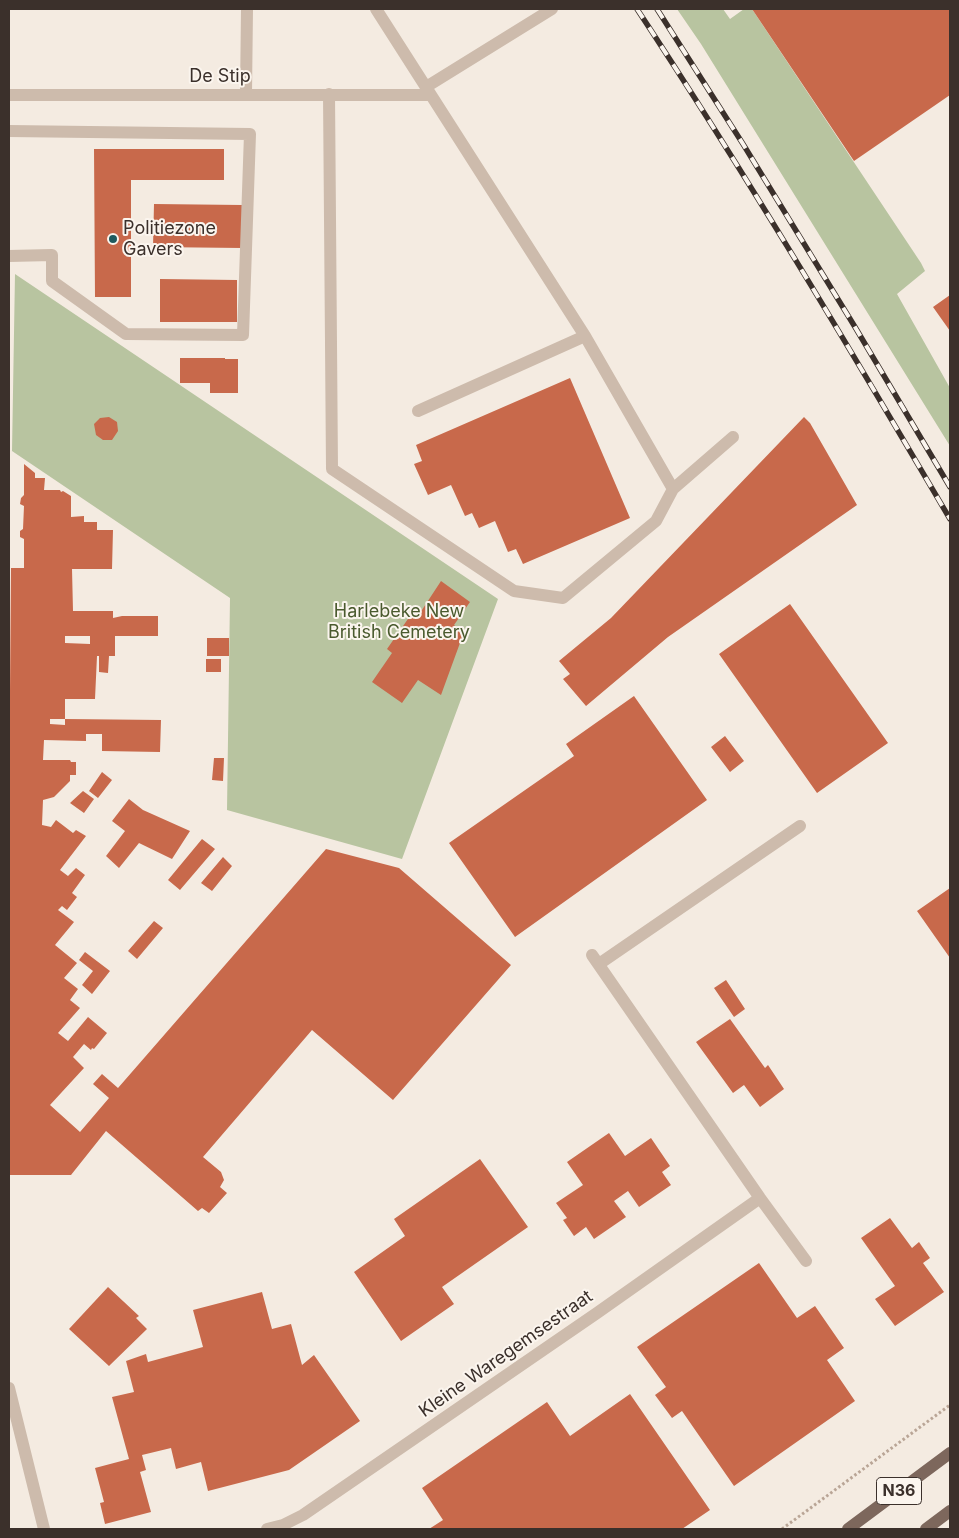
<!DOCTYPE html>
<html>
<head>
<meta charset="utf-8">
<style>
  body { margin:0 }
  #map { position:relative; width:959px; height:1538px; overflow:hidden; background:#f4ebe1; font-family:Inter,sans-serif }
  canvas { display:block }
  .frame { position:absolute; inset:0; border:10px solid #3b302b; pointer-events:none }
</style>
</head>
<body>
<div id="map">
<canvas width="959" height="1538"></canvas>
<div class="frame"></div>
</div>
<script>
const g = document.querySelector('canvas').getContext('2d');
g.lineJoin = 'round';
function paint(path, color) {
  g.fillStyle = color;
  g.fill(path, 'evenodd');
}
function strokePath(path, color, width, dash) {
  g.strokeStyle = color;
  g.lineWidth = width;
  g.lineCap = dash ? 'butt' : 'round';
  g.setLineDash(dash || []);
  g.stroke(path);
}
function write(font, color, halo, rows, align = 'center') {
  g.font = font + ' Inter,sans-serif';
  g.lineWidth = 4;
  g.setLineDash([]);
  g.textBaseline = 'middle';
  g.strokeStyle = halo;
  g.fillStyle = color;
  for (const [text, x, y, turn = 0] of rows) {
    g.save();
    g.translate(x, y);
    g.rotate((+turn || 0) * Math.PI / 180);
    g.textAlign = isNaN(turn) ? turn : align;
    if (halo) g.strokeText(text, 0, 0);
    g.fillText(text, 0, 0);
    g.restore();
  }
}
paint(new Path2D(`
  M 677,9 L 723,9 L 730,19 L 744,9 L 752,9 L 921,263 L 925,271 L 897,294 L 950,388 L 950,446 L 701,44 Z
  M 15,274 L 498,599 L 402,859 L 227,810 L 230,598 L 12,451 Z`), '#b8c4a0');
paint(new Path2D(`
  M 752,9 L 950,9 L 950,95 L 854,161 Z
  M 94,149 L 224,149 L 224,180 L 131,180 L 131,297 L 95,297 Z
  M 154,204 L 242,205 L 242,248 L 153,247 Z
  M 160,279 L 237,280 L 237,322 L 160,322 Z
  M 950,295 L 950,331 L 933,307 Z
  M 180,358 L 225,358 L 225,359 L 238,359 L 238,393 L 210,393 L 210,383 L 180,383 Z
  M 570,378 L 630,518 L 523,564 L 516,549 L 508,552 L 495,521 L 479,528 L 472,513 L 465,516 L 451,485 L 428,495 L 414,464 L 422,461 L 416,445 Z
  M 109,417 L 117,422 L 118,431 L 112,440 L 103,440 L 96,435 L 94,424 L 100,418 Z
  M 804,417 L 810,423 L 857,505 L 668,637 L 586,706 L 563,679 L 570,674 L 559,661 L 611,618 Z
  M 24,464 L 35,473 L 35,478 L 45,478 L 44,490 L 60,490 L 61,492 L 63,491 L 71,496 L 71,517 L 84,516 L 84,522 L 97,522 L 97,530 L 113,530 L 112,569 L 72,569 L 73,611 L 113,611 L 113,618 L 122,616 L 158,616 L 158,636 L 115,636 L 115,656 L 109,656 L 108,673 L 99,672 L 99,656 L 97,656 L 95,699 L 65,699 L 65,719 L 50,719 L 50,724 L 65,725 L 65,719 L 161,720 L 160,752 L 102,751 L 102,734 L 86,734 L 86,741 L 44,740 L 43,760 L 70,760 L 71,762 L 76,762 L 76,775 L 70,775 L 70,781 L 54,797 L 43,800 L 42,825 L 51,827 L 56,820 L 73,833 L 76,830 L 86,836 L 60,870 L 68,876 L 76,868 L 85,875 L 72,893 L 77,897 L 67,910 L 62,906 L 58,910 L 74,922 L 55,945 L 77,963 L 64,978 L 78,989 L 70,1000 L 80,1008 L 58,1033 L 68,1041 L 88,1017 L 107,1033 L 94,1049 L 92,1048 L 91,1050 L 84,1044 L 73,1057 L 84,1068 L 50,1105 L 80,1132 L 109,1098 L 93,1084 L 102,1074 L 118,1088 L 326,849 L 399,868 L 511,965 L 393,1100 L 312,1030 L 203,1157 L 221,1172 L 224,1180 L 220,1187 L 227,1193 L 209,1213 L 202,1208 L 198,1211 L 106,1131 L 71,1175 L 9,1175 L 9,813 L 11,568 L 24,568 L 24,539 L 20,537 L 20,531 L 23,529 L 24,506 L 20,504 L 21,498 L 24,495 ZM 65,636 L 90,636 L 90,644 L 65,643 Z
  M 441,581 L 470,602 L 454,625 L 464,632 L 441,695 L 418,680 L 402,703 L 372,682 L 392,653 L 387,649 L 417,606 L 422,610 Z
  M 790,604 L 888,743 L 817,793 L 719,654 Z
  M 207,638 L 229,638 L 229,656 L 207,656 Z
  M 206,659 L 221,659 L 221,672 L 206,672 Z
  M 634,696 L 707,800 L 515,937 L 449,843 L 574,756 L 566,744 Z
  M 725,736 L 744,761 L 730,772 L 711,747 Z
  M 214,758 L 224,758 L 223,781 L 212,780 Z
  M 102,772 L 112,780 L 98,798 L 89,791 Z
  M 83,791 L 94,799 L 84,813 L 70,803 Z
  M 129,799 L 143,810 L 190,831 L 172,859 L 139,843 L 119,868 L 106,856 L 125,831 L 112,821 Z
  M 202,839 L 215,849 L 180,890 L 168,880 Z
  M 223,857 L 232,866 L 212,891 L 201,883 Z
  M 950,888 L 950,958 L 917,911 Z
  M 154,921 L 163,928 L 137,959 L 128,951 Z
  M 85,952 L 110,971 L 92,994 L 82,985 L 93,971 L 79,960 Z
  M 726,980 L 745,1009 L 734,1017 L 714,988 Z
  M 730,1019 L 765,1068 L 768,1065 L 784,1089 L 760,1107 L 744,1085 L 733,1093 L 696,1042 Z
  M 609,1133 L 625,1156 L 651,1138 L 670,1166 L 662,1172 L 671,1185 L 639,1207 L 628,1191 L 614,1201 L 626,1217 L 594,1239 L 586,1227 L 574,1236 L 563,1220 L 567,1218 L 556,1203 L 583,1185 L 567,1162 Z
  M 480,1159 L 528,1227 L 442,1287 L 454,1304 L 401,1341 L 354,1272 L 405,1236 L 394,1219 Z
  M 890,1218 L 912,1248 L 919,1242 L 930,1258 L 923,1263 L 944,1292 L 895,1326 L 875,1299 L 895,1286 L 861,1238 Z
  M 759,1263 L 797,1318 L 815,1306 L 844,1348 L 827,1360 L 855,1401 L 734,1486 L 682,1411 L 672,1418 L 655,1395 L 666,1387 L 637,1347 Z
  M 108,1287 L 139,1316 L 136,1318 L 147,1329 L 109,1366 L 69,1329 Z
  M 262,1292 L 272,1329 L 291,1324 L 302,1365 L 314,1355 L 360,1421 L 289,1470 L 208,1491 L 201,1462 L 176,1469 L 171,1448 L 142,1455 L 146,1470 L 140,1472 L 151,1512 L 105,1524 L 100,1503 L 104,1502 L 95,1468 L 129,1459 L 112,1397 L 134,1392 L 126,1361 L 146,1354 L 148,1362 L 203,1347 L 193,1310 Z
  M 630,1394 L 710,1510 L 682,1529 L 429,1529 L 443,1520 L 422,1488 L 547,1402 L 570,1436 Z`), '#c8694b');
strokePath(new Path2D(`
  M 782,1529 L 950,1405`), '#b9a596', 3, [2.5, 2.5]);
strokePath(new Path2D(`
  M 376,9 L 585,336 L 673,489
  M 426,87 L 552,9
  M 246,94 L 247,9
  M 329,94 L 332,469 L 514,591 L 563,598 L 656,521 L 673,489 L 733,437
  M 9,95 L 431,95
  M 9,131 L 250,134 L 243,335 L 126,334 L 52,281 L 52,255 L 9,256
  M 418,411 L 585,336
  M 592,955 L 760,1198 L 806,1261
  M 599,964 L 800,826
  M 9,1388 L 44,1529
  M 267,1529 L 283,1525 L 303,1515 L 597,1313 L 760,1198`), '#cdbbac', 12);
strokePath(new Path2D(`
  M 848,1529 L 950,1453
  M 926,1529 L 950,1511`), '#7d675c', 12);
const rail = new Path2D(`
  M 637,9 C 747,176 849,347 950,519
  M 657,9 L 743,144 L 855,327 L 950,487`);
strokePath(rail, '#3b302b', 5.5);
strokePath(rail, '#fbf5ee', 4, [11]);
for (const [x, y, r, color] of [
  [113,239,5,"#1f5a5e"]
]) {
  const dot = new Path2D();
  dot.arc(x, y, r, 0, 2 * Math.PI);
  g.fillStyle = color;
  g.fill(dot);
  strokePath(dot, '#fbf5ee', 2);
}
for (const [x, y, w] of [
  [899,1491,45]
]) {
  const box = new Path2D();
  box.roundRect(x - w / 2, y - 13.5, w, 27, 4);
  g.fillStyle = '#fbf5ee';
  g.fill(box);
  strokePath(box, '#3b302b', 1);
}
write('bold 16px', '#3b302b', null, [
  ["N36",899,1491]
]);
write('18px', '#3b302b', '#fbf5ee', [
  ["De Stip",220,77],
  ["Kleine Waregemsestraat",506,1354,-35]
]);
write('18px', '#3b302b', '#fbf5ee', [
  ["Politiezone",123,229],
  ["Gavers",123,250]
], 'left');
write('18px', '#4a5a2e', '#fbf5ee', [
  ["Harlebeke New",399,612],
  ["British Cemetery",399,633]
]);
</script>
</body>
</html>
